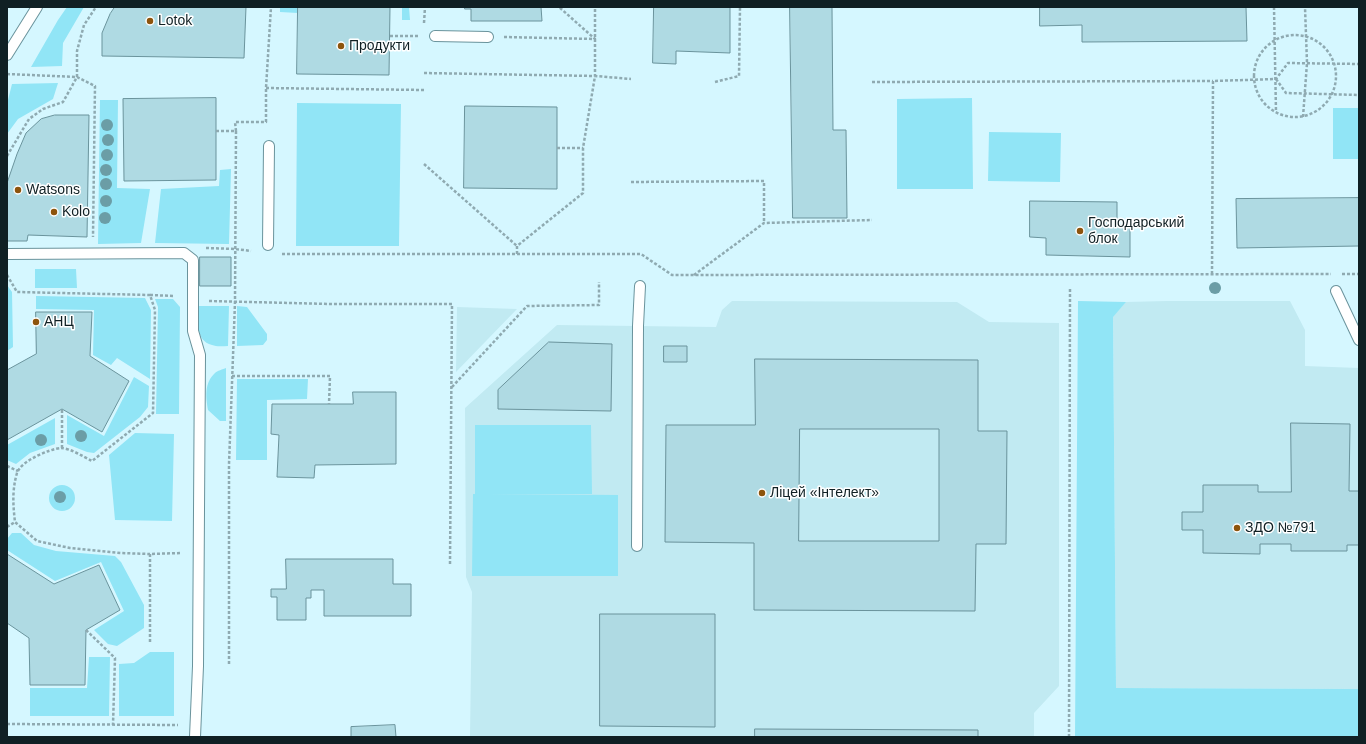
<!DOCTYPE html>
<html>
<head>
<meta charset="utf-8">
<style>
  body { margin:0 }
  #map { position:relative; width:1366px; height:744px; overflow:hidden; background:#d5f7ff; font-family:Helvetica,sans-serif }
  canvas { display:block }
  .frame { position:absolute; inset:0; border:8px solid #102024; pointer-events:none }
</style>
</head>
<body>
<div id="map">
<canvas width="1366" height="744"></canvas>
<div class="frame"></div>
</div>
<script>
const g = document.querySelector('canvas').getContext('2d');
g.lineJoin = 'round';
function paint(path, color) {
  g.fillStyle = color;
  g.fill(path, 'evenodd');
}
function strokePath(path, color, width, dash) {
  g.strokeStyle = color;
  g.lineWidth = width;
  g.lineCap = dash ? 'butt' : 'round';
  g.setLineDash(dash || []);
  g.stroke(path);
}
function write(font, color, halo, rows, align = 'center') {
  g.font = font + ' Helvetica,sans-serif';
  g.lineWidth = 3;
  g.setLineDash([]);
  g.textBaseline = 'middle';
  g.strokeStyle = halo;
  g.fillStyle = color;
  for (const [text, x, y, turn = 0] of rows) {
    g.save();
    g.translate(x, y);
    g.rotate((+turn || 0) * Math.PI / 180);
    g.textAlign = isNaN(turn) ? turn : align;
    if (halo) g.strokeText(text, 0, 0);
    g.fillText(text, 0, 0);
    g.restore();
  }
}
paint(new Path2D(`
  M 732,301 L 957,302 L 989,322 L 1059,323 L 1059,686 L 1034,713 L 1034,737 L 470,737 L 472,592 L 466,577 L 465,408 L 557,325 L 716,327 L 722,310 Z
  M 1167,301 L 1290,301 L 1305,330 L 1305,366 L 1359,368 L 1359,689 L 1116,688 L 1113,316 L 1126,302 Z
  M 457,307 L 517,309 L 456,372 Z`), '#c1eaf2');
paint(new Path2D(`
  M 67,7 L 84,7 L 63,43 L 62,66 L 31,67 L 58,20 Z
  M 280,7 L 299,7 L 298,13 L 280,12 Z
  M 402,7 L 409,7 L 410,20 L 402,20 Z
  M 58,83 L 53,99 L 18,119 L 7,134 L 7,104 L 12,84 Z
  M 972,98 L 973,189 L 897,189 L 897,99 Z
  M 100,100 L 118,100 L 117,188 L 150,189 L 141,243 L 98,244 Z
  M 297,103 L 401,104 L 399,246 L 296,246 Z
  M 1333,108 L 1359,108 L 1359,159 L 1333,159 Z
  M 989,132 L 1061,133 L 1060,182 L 988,181 Z
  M 231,169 L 229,244 L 155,243 L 161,189 L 219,186 L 220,170 Z
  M 35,269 L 76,269 L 77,288 L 35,288 Z
  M 7,285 L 12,292 L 13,347 L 7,351 Z
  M 36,296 L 145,298 L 151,310 L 150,379 L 117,358 L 111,365 L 93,355 L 94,310 L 36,309 Z
  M 155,299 L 173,299 L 180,307 L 179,414 L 156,414 L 158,307 Z
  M 1078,301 L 1126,302 L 1113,317 L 1116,688 L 1359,689 L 1359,737 L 1075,737 Z
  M 199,306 L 229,306 L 228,346 C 223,346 217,347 212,345 C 195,341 198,320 199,306 Z
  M 237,306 L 247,307 L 267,334 L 267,340 L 263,345 L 237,346 Z
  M 226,368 L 226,421 L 220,421 L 208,410 C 206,397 204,383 215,373 C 217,371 223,369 226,368 Z
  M 134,377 L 149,386 L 148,407 L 140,417 L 94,453 L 87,452 L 67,444 L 67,415 L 104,436 Z
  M 237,379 L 308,379 L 307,399 L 267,400 L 267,460 L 236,460 Z
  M 55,418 L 55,444 L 30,453 L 16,464 L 7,460 L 7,445 Z
  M 475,425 L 591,425 L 592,494 L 488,494 L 618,495 L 618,576 L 472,576 L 473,494 L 475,494 Z
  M 135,433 L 174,434 L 172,521 L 115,520 L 109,455 Z
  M49 498a13 13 0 1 1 26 0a13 13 0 1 1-26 0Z
  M 12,533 L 21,533 L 34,545 L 56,551 L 115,556 L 121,562 L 144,605 L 144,628 L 117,646 L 108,644 L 94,630 L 124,611 L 101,562 L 55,581 L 7,550 L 7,539 Z
  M 150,652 L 174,652 L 174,716 L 119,716 L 119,664 L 134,663 Z
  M 89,657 L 110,657 L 109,716 L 30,716 L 30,688 L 87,688 Z`), '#91e5f6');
const building = new Path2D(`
  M 115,7 L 246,7 L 244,58 L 102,56 L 102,33 L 110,14 Z
  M 298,7 L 390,7 L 389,75 L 297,74 Z
  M 465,7 L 541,7 L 542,21 L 471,21 L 471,9 L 465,9 Z
  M 654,7 L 730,7 L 730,53 L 676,51 L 676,64 L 653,63 Z
  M 790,7 L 832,7 L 833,130 L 846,130 L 847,218 L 793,218 Z
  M 1040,7 L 1246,7 L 1247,41 L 1082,42 L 1082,25 L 1040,26 Z
  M 216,98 L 216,180 L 124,181 L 123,99 Z
  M 465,106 L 557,107 L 557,189 L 464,188 Z
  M 55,115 L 89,115 L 87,237 L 28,235 L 27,241 L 7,241 L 7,183 L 17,154 L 26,133 L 41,119 Z
  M 1359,198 L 1359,246 L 1237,248 L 1236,199 Z
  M 1030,201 L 1117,202 L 1117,225 L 1130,225 L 1130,257 L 1046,255 L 1046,238 L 1030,237 Z
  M 200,257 L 231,257 L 231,286 L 200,286 Z
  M 36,312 L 92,312 L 90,356 L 129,381 L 102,432 L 62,409 L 7,440 L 7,370 L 36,354 Z
  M 549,342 L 612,344 L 611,411 L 498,409 L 498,390 Z
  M 664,346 L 687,346 L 687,362 L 664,362 Z
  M 755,359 L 978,360 L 978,431 L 1007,431 L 1006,544 L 976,544 L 975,611 L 754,610 L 754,543 L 665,542 L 666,425 L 755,425 ZM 800,429 L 939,429 L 939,541 L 799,541 Z
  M 353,392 L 396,392 L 396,464 L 315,465 L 314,478 L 277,477 L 279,435 L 271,434 L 272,404 L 353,404 Z
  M 1291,423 L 1350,424 L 1349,491 L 1359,491 L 1359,545 L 1347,545 L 1347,551 L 1291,551 L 1291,544 L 1260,544 L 1260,554 L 1203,553 L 1203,530 L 1182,530 L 1182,512 L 1203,512 L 1203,485 L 1258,485 L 1258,492 L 1291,492 Z
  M 7,554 L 54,584 L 99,565 L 120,610 L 86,630 L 85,685 L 30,685 L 29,638 L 7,623 Z
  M 286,559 L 393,559 L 393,584 L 411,584 L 411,616 L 324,616 L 324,590 L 311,590 L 311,598 L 306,598 L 306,620 L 277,620 L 277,597 L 271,597 L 271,589 L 286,589 Z
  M 600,614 L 715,614 L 715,727 L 600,726 Z
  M 395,725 L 396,737 L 351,737 L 351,727 Z
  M 755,729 L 978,730 L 978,737 L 755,737 Z`);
paint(building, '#afdae3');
strokePath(building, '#6a939c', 1);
const lane = new Path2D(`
  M 435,36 L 488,37
  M 7,55 L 37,7
  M 268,245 L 269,146
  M 7,254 L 184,253 L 193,260 L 193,331 L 200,355 L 198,666 L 195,737
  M 1336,291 L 1359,340
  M 637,546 L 638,326 L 640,286`);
strokePath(lane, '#6a939c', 12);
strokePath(new Path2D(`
  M 1274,7 L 1276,112
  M 424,23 L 425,7
  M1254 76a41 41 0 1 1 82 0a41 41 0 1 1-82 0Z
  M 390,36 L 418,36
  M 504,37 L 595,39 L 559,7
  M 424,73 L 595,76 L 595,7
  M 7,74 L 77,77 L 95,86 L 93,237
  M 1276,79 L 1286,93 L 1359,95
  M 715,82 L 739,76 L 740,7
  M 872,82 L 1213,81
  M 266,88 L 425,90
  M 1303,117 L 1307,63 L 1305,7
  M 216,131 L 236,131 L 235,302 L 229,464 L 229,664
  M 236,131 L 235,122 L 266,122 L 266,88 L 271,7
  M 557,148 L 583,148
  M 7,156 L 29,119 L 43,109 L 63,102 L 77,77 L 77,51 L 84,25 L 96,7
  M 424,164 L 517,246
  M 631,182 L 764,181 L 764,223
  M 206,248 L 235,249 L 251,251
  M 282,254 L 641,254 L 672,275 L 1331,274
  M 517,254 L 517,246 L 583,193 L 583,148 L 595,76 L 631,79
  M 1212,274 L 1213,81 L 1276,79 L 1288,63 L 1359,64
  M 1342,274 L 1359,274
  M 7,275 L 17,292 L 150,295 L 155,310 L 153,413 L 92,461 C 84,457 70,448 61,448 C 49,449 21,461 17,473 C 12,490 13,505 15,522 L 37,541 L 70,548 L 121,553 L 150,554
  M 694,275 L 764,223 L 872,220
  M 150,295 L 175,296
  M 209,301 L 329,304 L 452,304 L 450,564
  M 232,376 L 330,376 L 329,404
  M 452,387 L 527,306 L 599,305 L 599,282
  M 62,448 L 62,409
  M 7,466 L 18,471
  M 7,527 L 15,522
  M 86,630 L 115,658 L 113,725
  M 150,642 L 150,554 L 181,553
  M 7,724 L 178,725
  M 1069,737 L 1070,289`), '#8faab1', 2.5, [3, 2]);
strokePath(lane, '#fff', 10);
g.fillStyle = '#6b9da6';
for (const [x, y] of [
  [107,125],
  [108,140],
  [107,155],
  [106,170],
  [106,184],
  [106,201],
  [105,218],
  [1215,288],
  [81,436],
  [41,440],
  [60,497]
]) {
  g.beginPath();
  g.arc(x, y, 6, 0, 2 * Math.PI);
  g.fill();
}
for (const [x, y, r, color] of [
  [150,21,4,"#8d540d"],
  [341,46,4,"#8d540d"],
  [18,190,4,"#8d540d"],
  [54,212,4,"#8d540d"],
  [1080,231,4,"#8d540d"],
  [36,322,4,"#8d540d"],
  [762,493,4,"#8d540d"],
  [1237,528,4,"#8d540d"]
]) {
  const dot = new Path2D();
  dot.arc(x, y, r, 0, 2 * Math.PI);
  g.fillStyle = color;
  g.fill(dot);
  strokePath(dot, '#fff', 1.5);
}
write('14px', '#102024', '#fff', [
  ["Lotok",158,21],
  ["Продукти",349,46],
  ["Watsons",26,190],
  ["Kolo",62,212],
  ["Господарський",1088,223],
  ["блок",1088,239],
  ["АНЦ",44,322],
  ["Ліцей «Інтелект»",770,493],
  ["ЗДО №791",1245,528]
], 'left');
</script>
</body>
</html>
